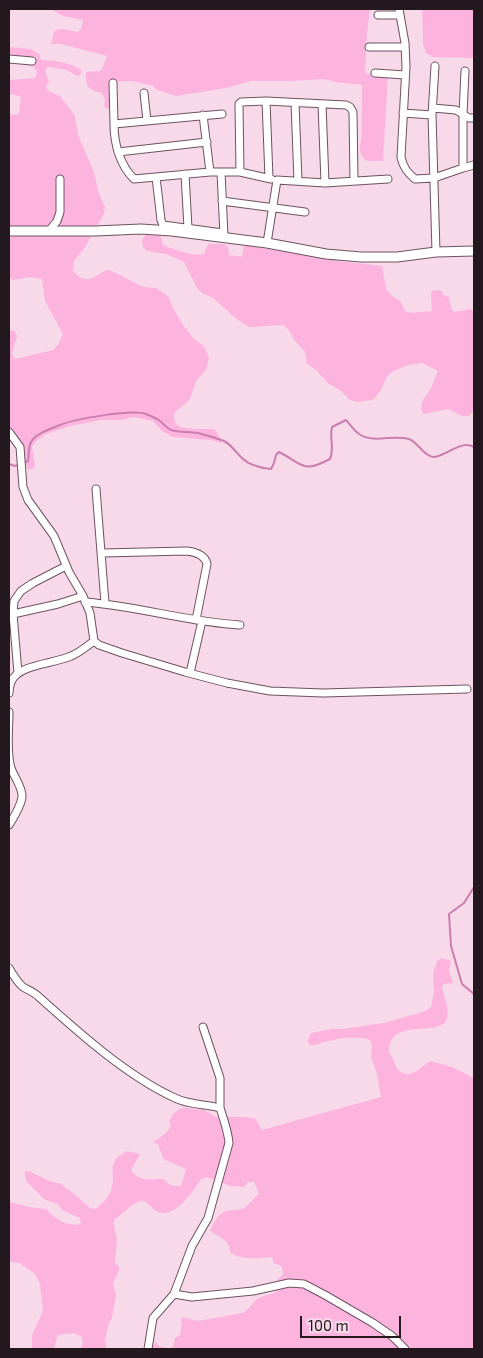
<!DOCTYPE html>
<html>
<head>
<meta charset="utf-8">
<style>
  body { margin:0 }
  #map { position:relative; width:483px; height:1358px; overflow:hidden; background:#f7d9ea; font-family:"Exo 2",sans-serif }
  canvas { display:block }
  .frame { position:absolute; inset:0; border:10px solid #23181e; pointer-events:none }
  .scale { position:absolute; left:300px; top:1316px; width:101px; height:22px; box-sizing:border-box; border:2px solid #23181e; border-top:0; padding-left:6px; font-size:15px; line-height:18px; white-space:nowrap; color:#23181e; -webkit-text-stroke:4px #f7d9ea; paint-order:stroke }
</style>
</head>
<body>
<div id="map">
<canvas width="483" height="1358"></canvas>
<div class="frame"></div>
<div class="scale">100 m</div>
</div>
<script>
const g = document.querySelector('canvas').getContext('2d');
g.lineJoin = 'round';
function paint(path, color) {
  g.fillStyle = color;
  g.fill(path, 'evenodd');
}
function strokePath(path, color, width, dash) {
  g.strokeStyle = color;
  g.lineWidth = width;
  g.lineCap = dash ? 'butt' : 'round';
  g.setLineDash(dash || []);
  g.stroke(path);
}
paint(new Path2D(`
  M 50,9 L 370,9 L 367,33 L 365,73 L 377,76 L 388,75 L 383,161 L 368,161 L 363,158 L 360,152 L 360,145 L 362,133 L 362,85 L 335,82 L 324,79 L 292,81 L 251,81 L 226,88 L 176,96 L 157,90 L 153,86 L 132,81 L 111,82 L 110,110 L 104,107 L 105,100 L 102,93 L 94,91 L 88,87 L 86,81 L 86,72 L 100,71 L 102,69 L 107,56 L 61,44 L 51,44 L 54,32 L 56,30 L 62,29 L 78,32 L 81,29 L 83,20 L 63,16 Z
  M 422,9 L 474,9 L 474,58 L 433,57 L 426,53 L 423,44 Z
  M 9,47 L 31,49 L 39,54 L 41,60 C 51,60 75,63 82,71 L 80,75 L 77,76 L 66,70 L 48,67 L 45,70 L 49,82 L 46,87 L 48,91 L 60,96 L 75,116 L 78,135 L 94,172 L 98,191 L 105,207 L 104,214 L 85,247 L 74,261 L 73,271 C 85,285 93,278 106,270 L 112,271 L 143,287 L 156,288 L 168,296 L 173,308 L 183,325 L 194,339 L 204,346 L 209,358 L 206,370 L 197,379 L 190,398 L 186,403 L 174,413 C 174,417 174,422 177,425 C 182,430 207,429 215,429 L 222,441 L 220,443 L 211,440 L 173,437 L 162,431 L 153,421 L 139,418 L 132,417 L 121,420 L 101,420 L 70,426 L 46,434 L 35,442 L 32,447 L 35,465 L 34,468 L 28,470 L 24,459 L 11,440 L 9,440 L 9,331 L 14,330 L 17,336 L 12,354 L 15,359 L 53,350 L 58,345 L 63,334 L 45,301 L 42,279 L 31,277 L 12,280 L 9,276 L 9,114 L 17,115 L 19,112 L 21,97 L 9,93 L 9,80 L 35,78 L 37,72 L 34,67 C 25,65 17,62 9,60 Z
  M 146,234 L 156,234 L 161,237 L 163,245 C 176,250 189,256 204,254 L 208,244 L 224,244 L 228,247 L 229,255 L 242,257 L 244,245 L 346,262 L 382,266 L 386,289 L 390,294 L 401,302 L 405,311 L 411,313 L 432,311 L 431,294 L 432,291 L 439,290 L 442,292 L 443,295 L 449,297 L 451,308 L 454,312 L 471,309 L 474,312 L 474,410 L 469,416 L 462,416 L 448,409 L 423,414 C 418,404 424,399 429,391 C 433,385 435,377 438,371 L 422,363 L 408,365 L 390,373 L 386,378 L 381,390 L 373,400 L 357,402 L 350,400 L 341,391 L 329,384 L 316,370 L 307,364 L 305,352 L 295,341 L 288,329 L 283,325 L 250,327 L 244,324 L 233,316 L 213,298 L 202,293 L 197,288 L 184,262 L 166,254 L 147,251 L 143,247 L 142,240 Z
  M 442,958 L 451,961 L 449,971 L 453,983 C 448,984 444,982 442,987 C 444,997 451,1012 446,1021 C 438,1034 405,1023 393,1038 C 391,1040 389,1045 389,1048 C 388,1052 391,1055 393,1059 C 396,1066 397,1073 407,1074 C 417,1074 423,1065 430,1061 L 452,1067 L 474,1078 L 474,1349 L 151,1349 L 156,1342 L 160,1347 L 170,1348 L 173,1347 L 175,1338 L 180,1335 L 182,1323 L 181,1320 L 182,1317 L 197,1321 L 243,1313 C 250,1309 252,1302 259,1298 C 264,1295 271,1295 276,1292 L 277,1280 L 283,1274 L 282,1267 L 277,1264 L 274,1264 L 272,1257 C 259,1258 240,1261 230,1252 C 230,1240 219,1237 210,1231 C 215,1220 219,1211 232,1210 C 236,1210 241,1210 244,1208 C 250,1204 253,1198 259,1194 L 254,1182 L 248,1182 L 244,1187 L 230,1186 L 207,1177 L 201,1179 C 193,1191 174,1221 156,1211 C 150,1207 148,1200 140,1201 C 133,1203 121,1215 114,1220 L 114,1227 L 117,1239 L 115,1261 L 116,1264 L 120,1268 L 113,1284 L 116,1295 L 112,1318 L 109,1323 L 105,1340 L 106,1347 L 104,1349 L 81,1349 L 83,1341 L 81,1336 L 73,1333 L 58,1335 L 56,1341 L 54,1349 L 32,1349 L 32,1335 L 43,1311 L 40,1285 L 38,1279 L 34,1273 L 19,1263 L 9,1261 L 9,1202 L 29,1207 L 46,1209 C 55,1219 68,1227 81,1224 L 80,1218 L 62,1210 L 58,1204 L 45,1200 L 27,1182 L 24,1172 L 29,1171 L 49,1181 L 61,1184 L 72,1192 L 90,1208 L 96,1209 C 101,1204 107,1199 110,1193 C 119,1175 102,1164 127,1151 L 140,1154 L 131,1170 C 142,1184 150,1178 164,1179 C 169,1186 173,1186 181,1186 L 186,1169 L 165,1160 L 163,1158 L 158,1144 L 153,1142 C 161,1137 167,1134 171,1125 L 169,1121 L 174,1113 L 180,1109 L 185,1108 L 204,1110 L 216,1117 L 246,1117 L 256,1119 L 257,1122 L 262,1130 L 381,1097 L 377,1074 L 371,1057 L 372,1046 L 370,1040 C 352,1034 329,1040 312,1046 L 307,1042 L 311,1033 L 331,1029 L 343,1029 L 383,1023 L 423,1012 L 431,1007 L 434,992 L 433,974 L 437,961 Z`), '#fcb4df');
strokePath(new Path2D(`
  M 23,463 L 28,461 C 29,455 28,448 31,442 C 36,433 51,429 60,425 C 74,419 132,409 146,414 C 151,416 156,418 160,421 C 164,424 166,428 171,430 C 180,433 189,431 198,433 C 206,435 216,438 224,441 C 232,445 236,453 243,459 C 250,466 262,468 271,469 L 274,463 L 276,455 L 279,452 C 303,464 302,474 330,459 C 335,447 329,438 332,427 L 346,420 C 350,424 354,431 359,434 C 374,444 393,434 409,439 C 418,442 424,457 434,457 C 445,456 457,444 467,445 C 469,445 472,446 474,447
  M 9,464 L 15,466 L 18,465
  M 474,887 L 464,903 L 449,914 L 451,946 L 462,984 L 474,994`), '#cb7eae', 2);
const minor = new Path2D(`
  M 399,9 L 405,43 L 406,67 L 401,157 C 403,167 407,172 415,179 L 434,178 L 463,168 L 463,114 L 465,71
  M 378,15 L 400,15
  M 369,47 L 405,47
  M 9,59 L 32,61
  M 435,66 L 432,115 L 436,252
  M 375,73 L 405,75
  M 113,83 L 114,124 L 222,114
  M 144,93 L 147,121
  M 266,101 L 269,178
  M 295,103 L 298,181
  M 322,104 L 325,183
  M 433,108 L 456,110 L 469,118 L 474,118
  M 403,113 L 432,115
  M 203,115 L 210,172
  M 114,124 C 114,144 120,165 134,179 L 210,172 L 240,172 L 239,104 L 241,102 L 266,101 L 346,105 L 350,107 L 353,112 L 354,181
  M 118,152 L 207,142
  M 463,168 L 474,165
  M 221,172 L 224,236
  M 240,172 L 271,179
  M 185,174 L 188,228
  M 156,177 L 161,220 L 163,225 L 223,233
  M 222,201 L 305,212
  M 49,231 L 57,221 L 60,212 L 60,179
  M 267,243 L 277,180 L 325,183 L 388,179
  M 9,432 L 20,447 L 23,487 L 28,500 L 54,536 L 69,572 L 83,596 L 90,613 L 94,641 C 86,647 79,653 71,656 C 54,664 18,664 11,682 C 10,685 9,690 9,693
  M 96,489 L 105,603
  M 102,553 L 187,551 C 195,552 205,555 207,564 L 196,620
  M 85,602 C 137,606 188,622 240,625
  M 13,614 L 58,604 L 83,596
  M 94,641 L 99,645 L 122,653 L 185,672 L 227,683 L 270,691 L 323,693 L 467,689
  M 18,673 L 13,614 L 14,601 L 21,591 L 33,583 L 66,566
  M 190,673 L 202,621
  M 9,712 C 9,730 6,751 11,768 C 14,777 23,788 22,797 C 21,806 14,817 9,825
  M 9,968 C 13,975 17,982 23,987 C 28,990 34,992 39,997 C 78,1032 127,1076 175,1098 C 189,1105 205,1104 220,1108 C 224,1120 228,1131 229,1143 L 208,1218 L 192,1246 L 174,1294 L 153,1318 L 148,1349
  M 203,1027 L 220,1078 L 220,1108
  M 174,1294 L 192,1297 L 253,1291 L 289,1283 L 304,1284 L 325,1295 L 373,1323 L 392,1336 L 405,1349`);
const tertiary = new Path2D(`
  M 9,231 L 95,231 L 141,229 L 172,231 L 267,243 L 326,254 L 361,257 L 397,257 L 436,252 L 474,251`);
strokePath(minor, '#6c5362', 9);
strokePath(tertiary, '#6c5362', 11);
strokePath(minor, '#fff', 7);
strokePath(tertiary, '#fff', 9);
</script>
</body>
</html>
